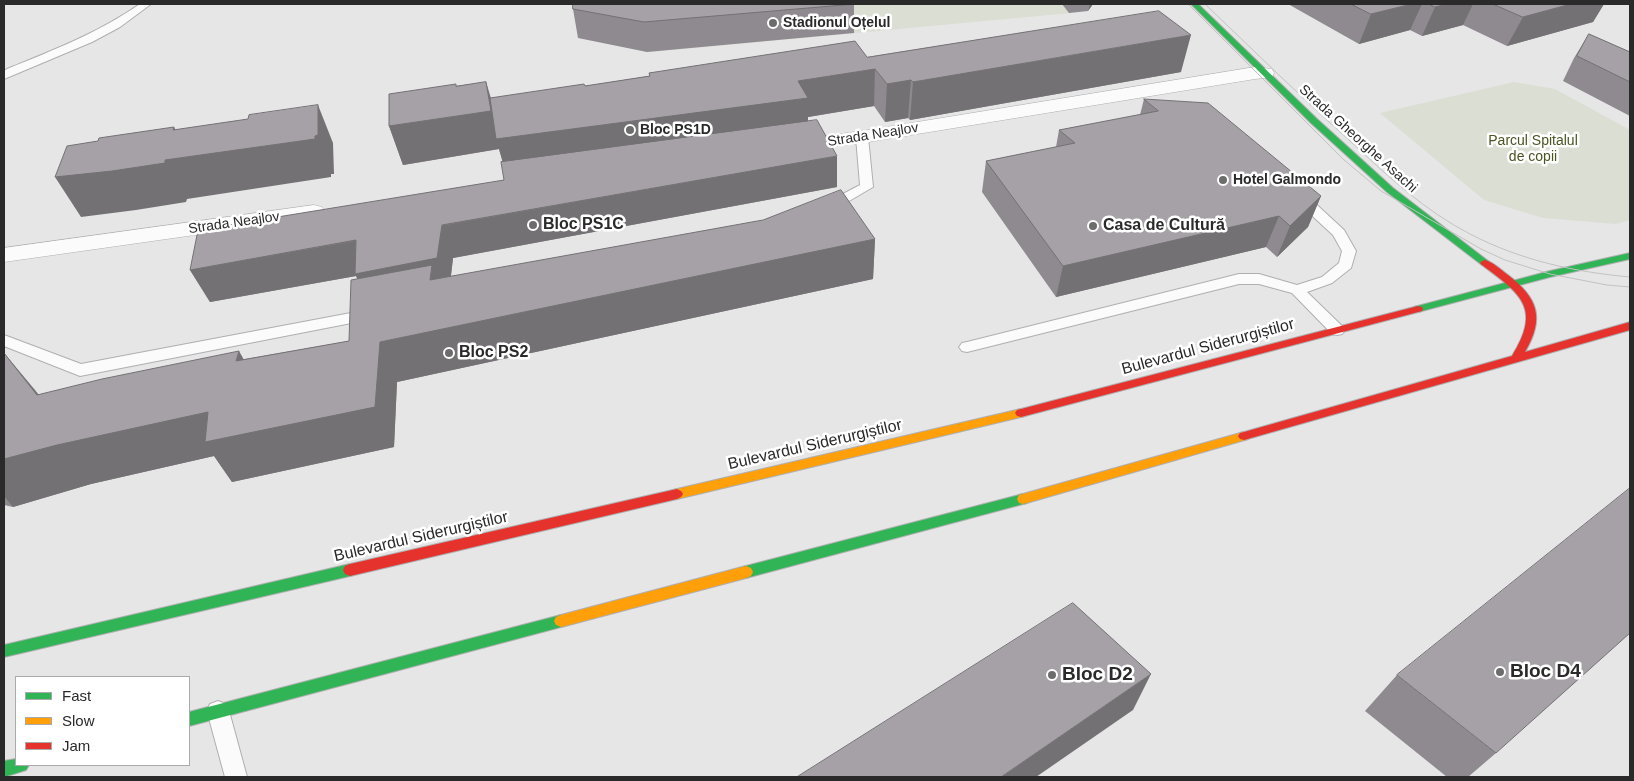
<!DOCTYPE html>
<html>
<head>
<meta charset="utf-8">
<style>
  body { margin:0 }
  #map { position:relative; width:1634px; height:781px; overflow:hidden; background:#e6e6e7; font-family:Arial,sans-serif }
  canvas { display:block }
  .frame { position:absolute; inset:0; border:5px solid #2a2a2b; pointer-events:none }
  .legend { position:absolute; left:15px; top:676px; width:175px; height:90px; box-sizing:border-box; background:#fff; border:1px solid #aaa; margin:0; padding:6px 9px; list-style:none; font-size:15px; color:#2a2a2b }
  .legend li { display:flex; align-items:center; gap:10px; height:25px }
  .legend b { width:25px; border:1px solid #aaa }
</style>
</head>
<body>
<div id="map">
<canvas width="1634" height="781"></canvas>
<div class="frame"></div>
<ul class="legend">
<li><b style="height:6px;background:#30b455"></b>Fast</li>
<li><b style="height:6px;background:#ff9f0a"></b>Slow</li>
<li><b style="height:6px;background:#e5322d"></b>Jam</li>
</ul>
</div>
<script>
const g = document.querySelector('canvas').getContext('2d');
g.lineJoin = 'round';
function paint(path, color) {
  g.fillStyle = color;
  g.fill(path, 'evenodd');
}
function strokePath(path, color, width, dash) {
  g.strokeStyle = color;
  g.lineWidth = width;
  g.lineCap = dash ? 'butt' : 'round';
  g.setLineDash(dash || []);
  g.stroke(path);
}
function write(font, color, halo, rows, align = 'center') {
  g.font = font + ' Arial,sans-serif';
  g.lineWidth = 5;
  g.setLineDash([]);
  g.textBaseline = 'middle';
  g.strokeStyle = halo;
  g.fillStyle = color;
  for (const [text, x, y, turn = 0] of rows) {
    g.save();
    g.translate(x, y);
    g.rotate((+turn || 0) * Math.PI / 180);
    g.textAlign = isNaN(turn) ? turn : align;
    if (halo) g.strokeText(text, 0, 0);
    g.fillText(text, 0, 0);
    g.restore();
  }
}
paint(new Path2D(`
  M 586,4 L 1091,4 L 1071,13 L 652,52 L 615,45 Z
  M 1514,82 L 1555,89 L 1630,130 L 1630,220 L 1616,224 L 1543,218 L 1484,200 L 1380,113 Z`), '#dbded3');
const lane = new Path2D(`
  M 140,4 L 151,4 L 120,27 L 92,42 L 4,79 L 4,71 L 7,69 C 56,49 96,34 140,4 Z
  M 862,133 L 868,137 L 873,187 L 832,211 L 822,211 L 820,208 L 822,205 L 860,185 L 856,137 Z
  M 1299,192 L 1304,193 L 1344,230 L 1356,251 L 1351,268 L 1332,283 L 1307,292 L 1342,326 L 1345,330 L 1342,334 L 1337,335 L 1332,334 L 1292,293 L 1259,284 L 1239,284 L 967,352 L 962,351 L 959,347 L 962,343 L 967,342 L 1239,274 L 1259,274 L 1297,285 L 1322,277 L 1339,263 L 1342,251 L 1333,235 L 1294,199 L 1292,196 Z
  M 372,309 L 377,310 L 380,314 L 377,318 L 80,376 L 4,346 L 4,335 L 81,364 Z
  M 218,701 L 226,704 L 229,711 L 247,777 L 225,777 L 207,711 L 210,704 Z`);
const street = new Path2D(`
  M 1255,67 L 1272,69 L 1274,73 L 1272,77 L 1255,79 L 862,143 L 793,152 L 786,150 L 783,146 L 786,142 L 793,140 L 862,131 Z
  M 314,205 L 322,207 L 325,212 L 322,217 L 4,262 L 4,248 Z`);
const fast = new Path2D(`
  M 1191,4 L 1198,4 L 1317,119 L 1393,188 L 1488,261 L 1490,263 L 1488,265 L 1482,265 L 1387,192 L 1311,123 Z
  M 1630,253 L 1630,259 L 1550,277 L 1418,312 L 1413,309 L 1414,307 L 1550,271 Z
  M 1023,494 L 1027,495 L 1029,499 L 1027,503 L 1023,504 L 746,578 L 741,576 L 739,572 L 741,568 L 746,566 Z
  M 350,564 L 355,566 L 357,570 L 355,574 L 350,576 L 4,657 L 4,645 Z
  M 561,615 L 566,617 L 568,621 L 566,625 L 561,627 L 189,726 L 189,712 Z
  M 16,759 L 16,765 L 29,765 L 26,770 L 4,777 L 4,761 Z`);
const slow = new Path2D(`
  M 1021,409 L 1025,410 L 1027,413 L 1025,416 L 677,499 L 673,497 L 671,494 L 673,491 L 677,489 Z
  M 1244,432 L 1248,433 L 1250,436 L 1248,439 L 1023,504 L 1019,503 L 1017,499 L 1019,495 L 1023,494 Z
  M 746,566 L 751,568 L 753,572 L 751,576 L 746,578 L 561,627 L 556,625 L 554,621 L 556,617 L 561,615 Z`);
const jam = new Path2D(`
  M 1485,260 C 1493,262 1501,270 1508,275 C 1538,298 1545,318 1525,352 L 1630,322 L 1630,330 L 1244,440 L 1240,439 L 1238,436 L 1240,433 L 1244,432 L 1512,356 C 1542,308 1521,294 1482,265 L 1480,263 L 1482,261 Z
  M 1418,306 L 1422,307 L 1423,309 L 1422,311 L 1021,417 L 1017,416 L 1015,413 L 1017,410 L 1021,409 Z
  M 677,489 L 681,491 L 683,494 L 681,497 L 677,499 L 350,576 L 345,574 L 343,570 L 345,566 L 350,564 Z`);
strokePath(lane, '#afafb1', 2);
strokePath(street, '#afafb1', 1);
strokePath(fast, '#afafb1', 2);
strokePath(slow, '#afafb1', 2);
strokePath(jam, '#afafb1', 2);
paint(lane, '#fbfbfb');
paint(street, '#fbfbfb');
paint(fast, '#30b455');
paint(slow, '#ff9f0a');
paint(jam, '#e5322d');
strokePath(new Path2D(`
  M 1188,4 L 1343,159 L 1381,191 L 1481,249 L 1505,260 L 1550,274 L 1607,285 L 1630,287
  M 1205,4 C 1253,50 1301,97 1351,142 C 1388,176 1425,211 1470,234 C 1520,260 1574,272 1630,277`), '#c2c2c3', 1);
paint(new Path2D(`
  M 854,4 L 854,33 L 647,52 L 578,38 L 573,9 Z
  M 1062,4 L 1093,4 L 1088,11 L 1069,13 Z
  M 1288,4 L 1604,4 L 1593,22 L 1507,46 L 1463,25 L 1422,36 L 1410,30 L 1359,44 Z
  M 1589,34 L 1630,52 L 1630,116 L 1563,81 L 1574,58 Z
  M 867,57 L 1181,72 L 910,120 L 908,118 L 885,122 L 874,106 L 808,117 L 808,121 L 837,187 L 453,258 L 451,276 L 875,239 L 873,279 L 397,382 L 394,447 L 232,482 L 214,456 L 91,484 L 13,507 L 4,505 L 4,353 L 38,395 L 349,341 L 358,279 L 356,276 L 210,302 L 190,270 L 504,180 L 503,162 L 499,149 L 403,165 L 389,126 L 456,86 L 486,82 L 491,98 L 585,86 L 649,76 L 649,73 Z
  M 1144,99 L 1321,196 L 1308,227 L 1277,257 L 1266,247 L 1056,297 L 982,192 L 986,161 L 1056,147 L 1059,130 L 1140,115 Z
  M 1397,675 L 1496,753 L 1468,777 L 1447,777 L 1365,711 Z`), '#8e8a8f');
paint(new Path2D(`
  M 1090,4 L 1093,4 L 1088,11 Z
  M 1412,4 L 1422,4 L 1410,30 L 1359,44 L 1371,14 Z
  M 1447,4 L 1473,4 L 1463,25 L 1422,36 L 1435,7 Z
  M 1571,4 L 1604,4 L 1593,22 L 1507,46 L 1523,17 Z
  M 1191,35 L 1181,72 L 910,120 L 913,82 Z
  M 875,69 L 874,106 L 808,117 L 808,136 L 507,178 L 499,149 L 403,165 L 389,126 L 465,115 L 486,82 L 496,119 L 798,81 Z
  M 911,80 L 908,118 L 885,122 L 887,84 Z
  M 318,105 L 333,143 L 334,174 L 331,174 L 331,177 L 187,199 L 186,202 L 136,210 L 81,217 L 55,177 L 173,130 L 174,127 L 189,156 Z
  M 837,156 L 837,187 L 453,258 L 449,291 L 369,306 L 356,276 L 210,302 L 190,270 Z
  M 1321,196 L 1308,227 L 1277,257 L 1290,226 Z
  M 1279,216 L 1266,247 L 1056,297 L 1063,266 Z
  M 875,239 L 873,279 L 397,382 L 394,447 L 232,482 L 214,456 L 91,484 L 13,507 L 4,496 L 4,459 L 380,342 Z
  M 239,351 L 262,392 L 236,361 Z
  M 4,353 L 35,390 L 71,435 L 37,395 Z
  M 1151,674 L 1133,710 L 1036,777 L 1001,777 Z`), '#747174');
const building = new Path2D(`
  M 573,4 L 855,4 L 644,22 L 573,9 Z
  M 1351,4 L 1412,4 L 1371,14 Z
  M 1429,4 L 1447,4 L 1435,7 Z
  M 1493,4 L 1571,4 L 1523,17 Z
  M 1159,11 L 1191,35 L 913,82 L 911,80 L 887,84 L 875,69 L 798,81 L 808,98 L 496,139 L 490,98 L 584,84 L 585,86 L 650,76 L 649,73 L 855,41 L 867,57 Z
  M 1589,34 L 1630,52 L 1630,82 L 1577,56 Z
  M 486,82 L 491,111 L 389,126 L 389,94 L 456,84 L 456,86 Z
  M 1144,99 L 1208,103 L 1321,196 L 1290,226 L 1279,216 L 1063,266 L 986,161 L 1075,143 L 1059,130 L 1158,111 Z
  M 318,105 L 318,135 L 315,136 L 315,139 L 165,160 L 165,163 L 112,171 L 55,177 L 67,146 L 98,141 L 99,138 L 174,127 L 173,130 L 248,119 L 249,115 Z
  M 817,120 L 837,156 L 442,225 L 437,258 L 355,274 L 356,240 L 190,270 L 198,230 L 504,180 L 501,162 Z
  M 841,190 L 875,239 L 380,342 L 375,407 L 205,442 L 208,412 L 57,445 L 4,459 L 4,353 L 37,395 L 102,379 L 239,351 L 236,361 L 349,341 L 351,280 L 432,265 L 430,280 L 763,220 Z
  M 1630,488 L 1630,633 L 1496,753 L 1397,675 Z
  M 1073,603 L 1151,674 L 1001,777 L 797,777 Z`);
paint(building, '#a5a1a6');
strokePath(building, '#747174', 1);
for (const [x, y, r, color] of [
  [773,23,5,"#6c6c6d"],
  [630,130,5,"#6c6c6d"],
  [1223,180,5,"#6c6c6d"],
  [533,225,5,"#6c6c6d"],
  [1093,226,5,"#6c6c6d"],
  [449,353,5,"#6c6c6d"],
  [1500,672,5,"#6c6c6d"],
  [1052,675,5,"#6c6c6d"]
]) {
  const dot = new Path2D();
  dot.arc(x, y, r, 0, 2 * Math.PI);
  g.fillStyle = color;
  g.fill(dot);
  strokePath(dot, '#fff', 2);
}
write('bold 14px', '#2a2a2b', '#fff', [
  ["Stadionul Oțelul",783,23],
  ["Bloc PS1D",640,130],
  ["Hotel Galmondo",1233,180]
], 'left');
write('14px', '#2a2a2b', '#fff', [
  ["Strada Neajlov",873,135,-9],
  ["Strada Gheorghe Asachi",1358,139,42],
  ["Strada Neajlov",234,223,-8]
]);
write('14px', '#4b5520', '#fff', [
  ["Parcul Spitalul",1533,141],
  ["de copii",1533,157]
]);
write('bold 16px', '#2a2a2b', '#fff', [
  ["Bloc PS1C",543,225],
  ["Casa de Cultură",1103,226],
  ["Bloc PS2",459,353]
], 'left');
write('16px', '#2a2a2b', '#fff', [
  ["Bulevardul Siderurgiștilor",1208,347,-15],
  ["Bulevardul Siderurgiștilor",815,445,-13],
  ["Bulevardul Siderurgiștilor",421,537,-13]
]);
write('bold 19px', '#2a2a2b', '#fff', [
  ["Bloc D4",1510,672],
  ["Bloc D2",1062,675]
], 'left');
</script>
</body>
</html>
